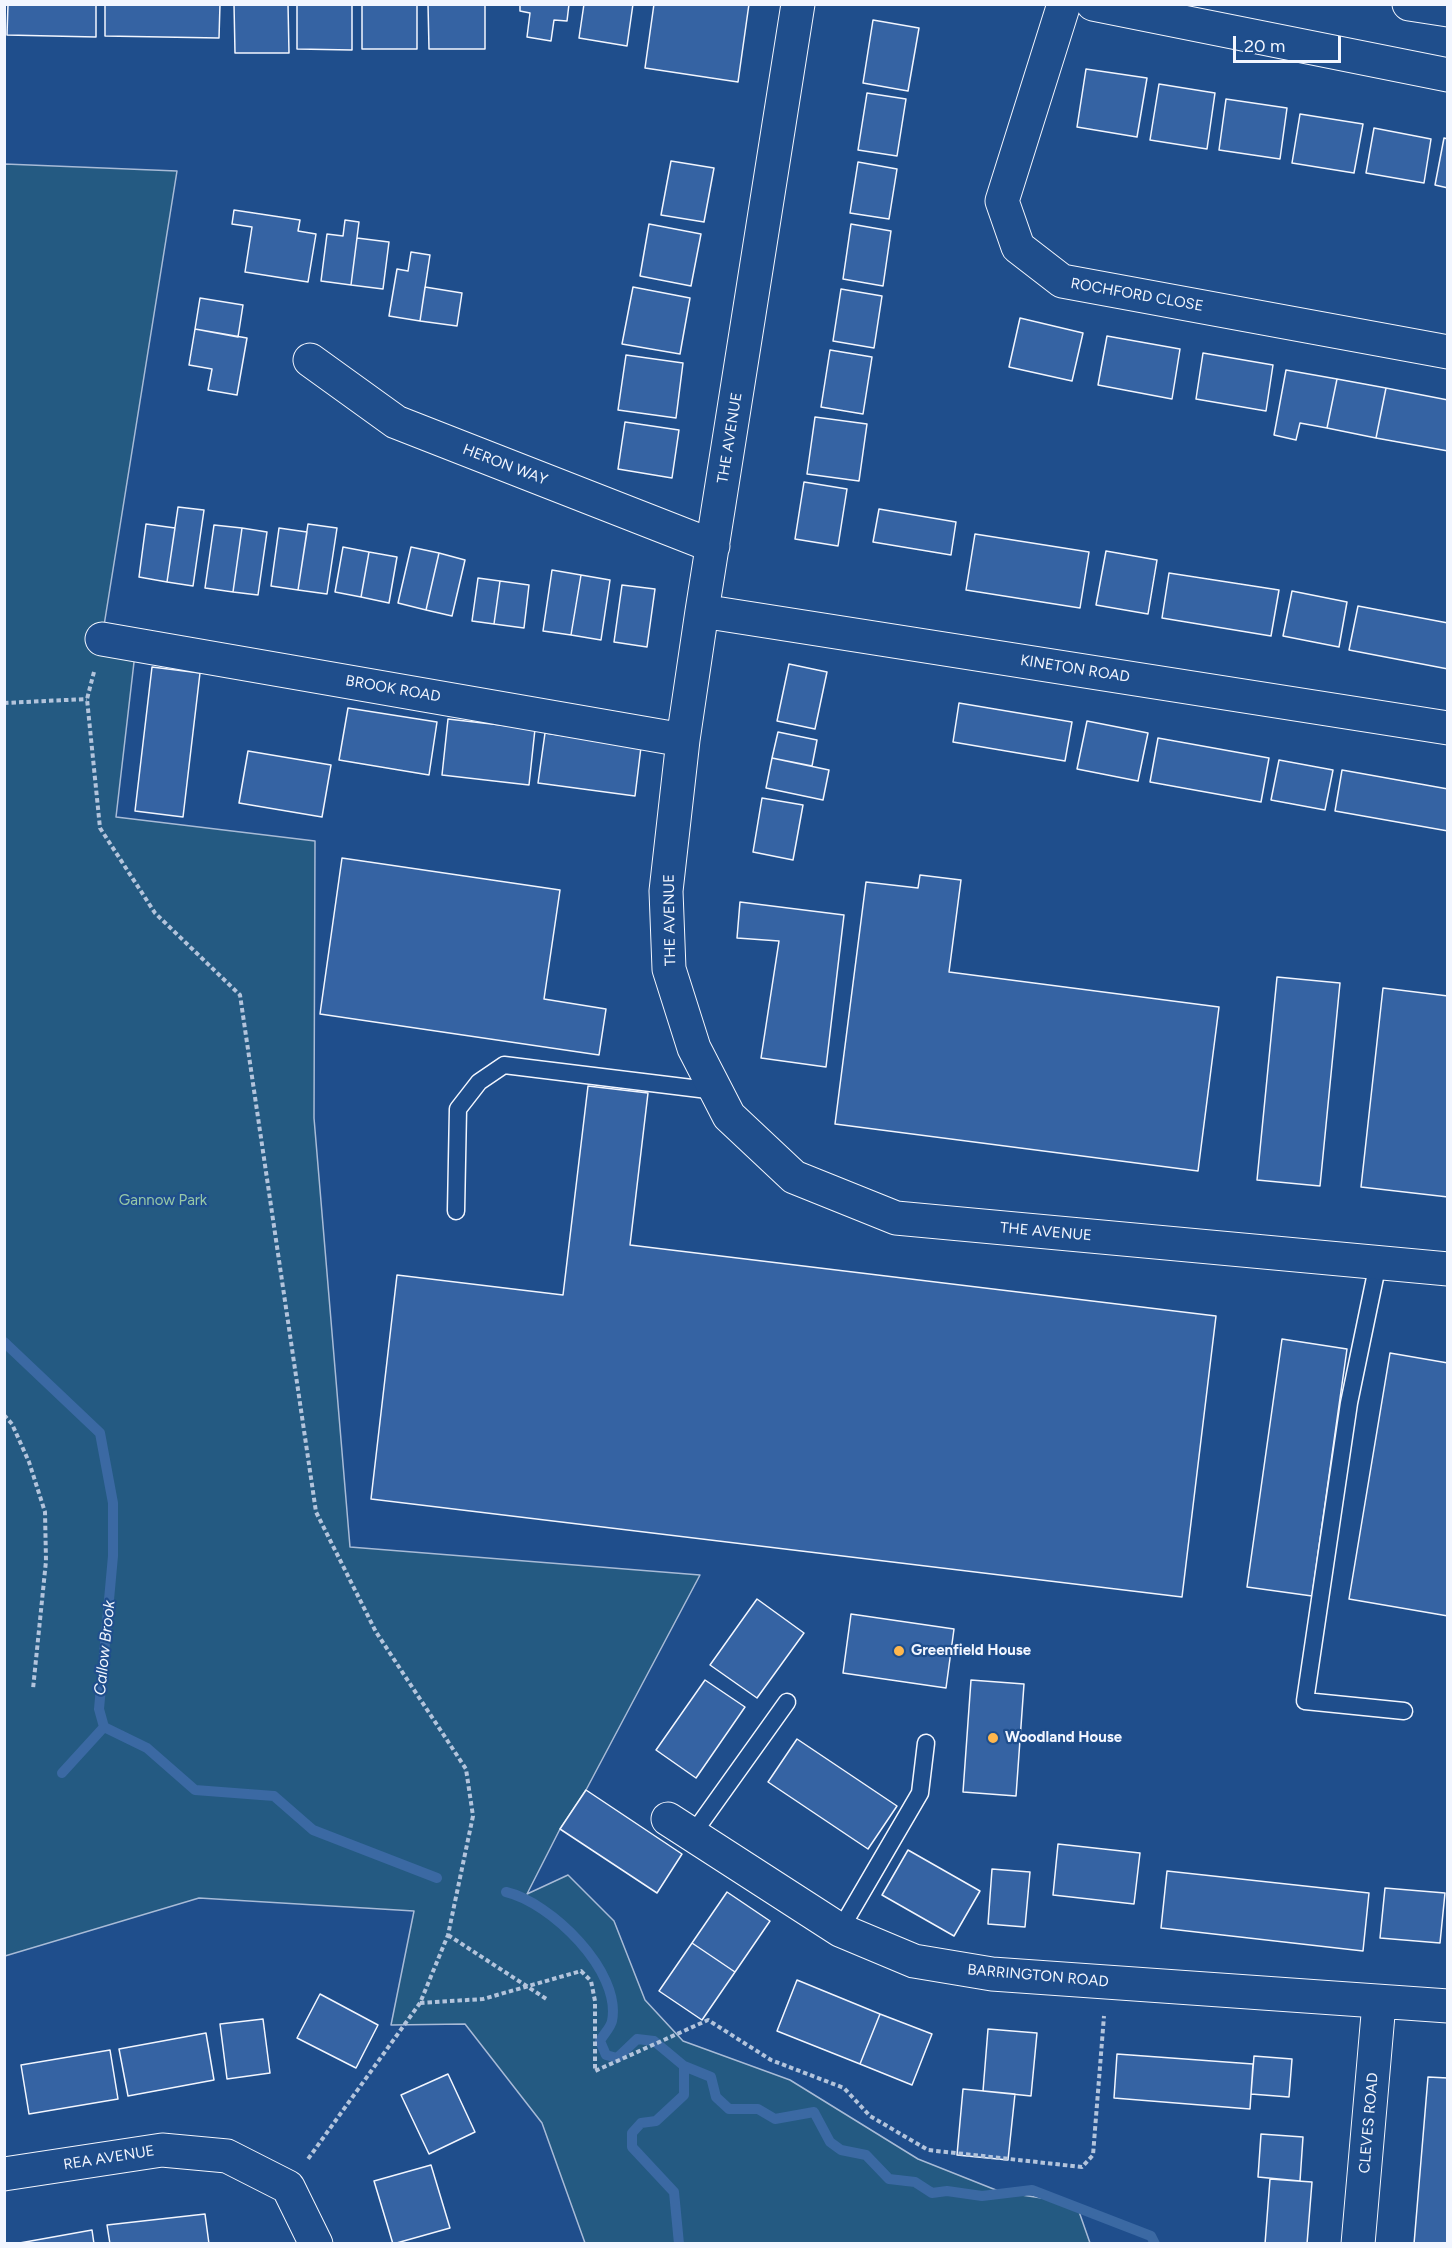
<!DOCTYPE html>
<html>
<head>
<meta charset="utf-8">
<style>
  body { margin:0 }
  #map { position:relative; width:1452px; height:2248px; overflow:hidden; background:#1f4e8c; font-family:Figtree,sans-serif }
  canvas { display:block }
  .frame { position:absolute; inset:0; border:6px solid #f2f6ff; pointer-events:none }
  .scale { position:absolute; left:1233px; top:36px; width:108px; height:27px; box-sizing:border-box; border:3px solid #f2f6ff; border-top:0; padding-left:8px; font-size:18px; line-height:21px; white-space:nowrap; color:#f2f6ff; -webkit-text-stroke:4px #1f4e8c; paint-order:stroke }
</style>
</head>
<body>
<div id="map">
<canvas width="1452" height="2248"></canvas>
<div class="frame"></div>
<div class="scale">20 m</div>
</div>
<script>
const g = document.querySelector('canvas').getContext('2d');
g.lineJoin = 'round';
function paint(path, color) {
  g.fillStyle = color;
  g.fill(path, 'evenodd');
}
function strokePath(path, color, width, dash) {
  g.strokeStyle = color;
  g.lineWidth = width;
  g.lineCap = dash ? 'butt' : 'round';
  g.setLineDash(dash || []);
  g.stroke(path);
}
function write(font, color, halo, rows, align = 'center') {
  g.font = font + ' Figtree,sans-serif';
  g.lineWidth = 4.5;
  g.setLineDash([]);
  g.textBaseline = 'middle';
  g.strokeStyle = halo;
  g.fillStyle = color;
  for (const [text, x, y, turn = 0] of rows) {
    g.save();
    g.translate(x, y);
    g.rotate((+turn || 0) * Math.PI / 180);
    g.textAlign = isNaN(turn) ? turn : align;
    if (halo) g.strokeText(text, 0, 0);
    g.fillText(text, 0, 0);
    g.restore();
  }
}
const green = new Path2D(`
  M 5,164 L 177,171 L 102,638 L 136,645 L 116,817 L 315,841 L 314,1118 L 350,1547 L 700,1575 L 586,1790 L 560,1829 L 527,1894 L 568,1875 L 614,1921 L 645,2000 L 683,2041 L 790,2080 L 918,2159 L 1001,2192 L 1076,2203 L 1090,2243 L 585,2243 L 542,2123 L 465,2024 L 391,2025 L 414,1911 L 199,1898 L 5,1956 Z`);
paint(green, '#245a82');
strokePath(green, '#a8bbd7', 1.5);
strokePath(new Path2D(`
  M 4,1342 L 100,1433 L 113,1503 L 113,1556 L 99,1709 L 104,1727 L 147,1748 L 195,1790 L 274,1796 L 313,1830 L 437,1878
  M 62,1773 L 104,1727
  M 506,1892 C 550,1902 622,1971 612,2021 C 611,2027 603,2035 600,2041 L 606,2055 L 617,2058 L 637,2039 L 654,2041 L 684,2066 L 711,2077 L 716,2097 L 729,2109 L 758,2109 L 775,2119 L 814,2112 L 830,2142 L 841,2150 L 866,2155 L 889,2179 L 915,2182 L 932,2193 L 947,2191 L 982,2196 L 1032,2190 L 1151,2236 L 1155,2244
  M 679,2244 L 674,2192 L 632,2147 L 632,2133 L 641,2123 L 656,2121 L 684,2095 L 684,2066`), '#3b69a3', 10);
const building = new Path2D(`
  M 8,4 L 96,4 L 96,37 L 7,35 Z
  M 105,4 L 220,4 L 219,38 L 105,36 Z
  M 234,4 L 288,4 L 289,53 L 235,53 Z
  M 297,4 L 352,4 L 352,50 L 297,49 Z
  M 362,4 L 417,4 L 417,49 L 362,49 Z
  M 428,4 L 485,4 L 485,49 L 429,49 Z
  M 520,4 L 569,4 L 567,21 L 554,20 L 551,41 L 527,37 L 530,13 L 520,11 Z
  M 584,4 L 633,4 L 627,46 L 579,38 Z
  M 654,4 L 749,4 L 738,82 L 645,68 Z
  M 873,20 L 919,28 L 908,91 L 863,83 Z
  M 1086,69 L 1147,78 L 1137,137 L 1077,127 Z
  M 1159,84 L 1215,93 L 1207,149 L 1150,140 Z
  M 867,93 L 906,99 L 897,156 L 858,150 Z
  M 1226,99 L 1287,108 L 1280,159 L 1219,150 Z
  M 1300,114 L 1363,124 L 1354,173 L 1292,163 Z
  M 1374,128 L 1431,139 L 1424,183 L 1366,173 Z
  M 1444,138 L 1448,139 L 1448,188 L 1435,185 Z
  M 671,161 L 714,168 L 704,222 L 661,215 Z
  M 858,162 L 897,169 L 889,219 L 850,213 Z
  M 234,210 L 300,220 L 298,231 L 316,234 L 308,282 L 245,272 L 252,227 L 232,224 Z
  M 345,220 L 359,222 L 351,285 L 321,281 L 327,234 L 343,236 Z
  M 649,224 L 701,234 L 691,286 L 640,276 Z
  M 851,224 L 891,231 L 883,286 L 843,279 Z
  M 357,238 L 389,242 L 383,289 L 351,285 Z
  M 411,252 L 430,255 L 420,321 L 389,316 L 397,269 L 408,271 Z
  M 425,287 L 462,293 L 457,326 L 420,321 Z
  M 633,287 L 690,298 L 680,354 L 622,344 Z
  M 841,289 L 882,296 L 874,348 L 833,341 Z
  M 200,298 L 243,305 L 238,337 L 195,329 Z
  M 1020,318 L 1083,333 L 1072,381 L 1009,367 Z
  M 195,329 L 247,338 L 237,395 L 208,390 L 212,369 L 189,365 Z
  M 1107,336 L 1180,349 L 1172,399 L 1098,385 Z
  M 830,350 L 872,357 L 863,414 L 821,407 Z
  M 1203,353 L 1273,365 L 1266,411 L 1196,399 Z
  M 626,355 L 683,363 L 676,418 L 618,410 Z
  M 1286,370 L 1337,379 L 1327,428 L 1300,423 L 1296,440 L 1274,435 Z
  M 1337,379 L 1386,388 L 1376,438 L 1327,428 Z
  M 1386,388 L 1448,400 L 1448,451 L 1376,438 Z
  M 815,417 L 867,424 L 859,481 L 807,474 Z
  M 625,422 L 679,430 L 672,478 L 618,469 Z
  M 804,482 L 847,489 L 838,546 L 795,539 Z
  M 178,507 L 204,510 L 193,586 L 167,582 Z
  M 879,509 L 956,522 L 951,555 L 873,542 Z
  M 146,524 L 175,528 L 167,582 L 139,577 Z
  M 308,524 L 337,528 L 327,594 L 298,590 Z
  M 214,525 L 242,528 L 233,592 L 205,588 Z
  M 242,528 L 267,532 L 258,595 L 233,592 Z
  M 279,528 L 307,532 L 298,590 L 271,586 Z
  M 975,534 L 1089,552 L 1080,608 L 966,590 Z
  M 343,547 L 369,552 L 361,597 L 335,592 Z
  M 411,547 L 439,553 L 426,610 L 398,603 Z
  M 1106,551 L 1157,560 L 1148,614 L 1096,605 Z
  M 369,552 L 397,557 L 389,603 L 361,597 Z
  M 439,553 L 465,560 L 452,616 L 426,610 Z
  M 552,570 L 581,575 L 571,635 L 543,631 Z
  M 1169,573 L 1279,590 L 1271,636 L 1162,618 Z
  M 581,575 L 610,580 L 601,640 L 571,635 Z
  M 478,578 L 500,581 L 494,624 L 472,621 Z
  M 500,581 L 529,585 L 524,628 L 494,624 Z
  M 622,585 L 655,589 L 647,647 L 614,642 Z
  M 1292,591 L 1347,602 L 1339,647 L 1283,636 Z
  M 1358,606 L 1448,623 L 1448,669 L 1349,650 Z
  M 789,664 L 827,672 L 815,729 L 777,721 Z
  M 152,667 L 200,673 L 183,817 L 135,811 Z
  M 959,703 L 1072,722 L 1065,761 L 953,742 Z
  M 348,708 L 437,722 L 429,775 L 339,760 Z
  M 448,719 L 535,729 L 529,785 L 442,775 Z
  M 1087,721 L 1148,733 L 1138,781 L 1077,769 Z
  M 778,732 L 817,740 L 812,766 L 772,758 Z
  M 545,733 L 641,747 L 635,796 L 538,783 Z
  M 1158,738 L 1269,758 L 1261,802 L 1150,782 Z
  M 248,751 L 331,765 L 322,817 L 239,803 Z
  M 772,758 L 829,770 L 823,800 L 766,788 Z
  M 1279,760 L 1333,770 L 1325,810 L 1271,800 Z
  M 1342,770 L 1448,789 L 1448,831 L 1335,811 Z
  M 762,798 L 803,805 L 793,860 L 753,852 Z
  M 342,858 L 560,890 L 544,999 L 606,1009 L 599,1055 L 320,1014 Z
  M 920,875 L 961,880 L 949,972 L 1219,1007 L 1198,1171 L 835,1124 L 866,882 L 918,888 Z
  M 740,902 L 844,915 L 826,1067 L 761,1058 L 779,941 L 737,938 Z
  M 1277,977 L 1340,983 L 1320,1186 L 1257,1180 Z
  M 1383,988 L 1448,996 L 1448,1197 L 1361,1187 Z
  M 588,1086 L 648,1093 L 630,1245 L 1216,1316 L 1182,1597 L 371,1499 L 397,1275 L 563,1295 Z
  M 1282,1339 L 1347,1349 L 1312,1596 L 1247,1587 Z
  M 1390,1353 L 1448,1363 L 1448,1616 L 1349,1599 Z
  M 757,1599 L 804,1633 L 757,1698 L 710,1665 Z
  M 851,1614 L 954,1629 L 946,1688 L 843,1673 Z
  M 705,1680 L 745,1707 L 696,1778 L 656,1750 Z
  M 971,1680 L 1024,1684 L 1016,1796 L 963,1792 Z
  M 797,1739 L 897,1806 L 868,1849 L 768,1782 Z
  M 586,1790 L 682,1854 L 657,1893 L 560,1829 Z
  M 1058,1844 L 1140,1853 L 1134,1904 L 1053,1895 Z
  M 908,1850 L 980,1891 L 954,1936 L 882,1895 Z
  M 992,1869 L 1030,1872 L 1025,1927 L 988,1924 Z
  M 1167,1871 L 1369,1893 L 1363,1951 L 1161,1928 Z
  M 1385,1888 L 1445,1893 L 1440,1943 L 1380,1938 Z
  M 727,1892 L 770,1921 L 735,1972 L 692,1943 Z
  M 692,1943 L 735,1972 L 702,2020 L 659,1991 Z
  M 797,1980 L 880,2014 L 860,2064 L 777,2031 Z
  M 320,1994 L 378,2025 L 356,2068 L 297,2038 Z
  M 880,2014 L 932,2034 L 912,2085 L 860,2064 Z
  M 263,2019 L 270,2073 L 227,2079 L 220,2024 Z
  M 988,2029 L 1037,2033 L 1031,2096 L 983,2091 Z
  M 206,2033 L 214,2080 L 128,2096 L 119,2049 Z
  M 110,2050 L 118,2099 L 29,2114 L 21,2065 Z
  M 1117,2054 L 1253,2064 L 1250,2109 L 1114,2098 Z
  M 1254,2056 L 1292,2059 L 1289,2097 L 1251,2094 Z
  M 448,2074 L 475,2132 L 429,2154 L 401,2095 Z
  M 1428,2077 L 1448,2078 L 1448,2244 L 1414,2244 Z
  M 963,2089 L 1015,2094 L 1008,2160 L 957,2155 Z
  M 1261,2134 L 1303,2137 L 1300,2181 L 1258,2177 Z
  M 431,2165 L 450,2228 L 393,2244 L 374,2181 Z
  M 1270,2179 L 1312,2182 L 1307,2244 L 1265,2244 Z
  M 205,2214 L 209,2244 L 110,2244 L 107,2225 Z
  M 92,2230 L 94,2244 L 14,2244 Z`);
paint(building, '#3563a3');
strokePath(building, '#f2f6ff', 1.5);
const lane = new Path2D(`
  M 456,1211 L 458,1109 L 479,1082 L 504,1065 L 716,1091
  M 1378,1263 L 1349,1403 L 1305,1701 L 1404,1711
  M 692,1835 L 787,1702
  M 840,1930 L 920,1793 L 926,1743`);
const street = new Path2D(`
  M 798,4 L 702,611 L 683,740 L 666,891 L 669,969 L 694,1048 L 729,1116 L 794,1177 L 896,1218 L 1448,1269
  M 1064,4 L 1002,201 L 1018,247 L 1062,281 L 1448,352
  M 1093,4 L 1448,75
  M 310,360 L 396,422 L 713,546
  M 702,611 L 1448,728
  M 102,639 L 683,740
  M 668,1819 L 840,1930 L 914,1961 L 992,1974 L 1448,2006
  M 4,2174 L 162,2150 L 227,2156 L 288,2187 L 316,2244
  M 1358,2244 L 1379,2003`);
const highway = new Path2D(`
  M 1409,4 L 1448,10`);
strokePath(lane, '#f2f6ff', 19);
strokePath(street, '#f2f6ff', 35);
strokePath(highway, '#f2f6ff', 35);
strokePath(new Path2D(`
  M 94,672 L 87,699 L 100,828 L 155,913 L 240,995 L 316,1512 L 376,1632 L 466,1769 L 473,1816 L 448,1935 L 420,2003 L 308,2159
  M 4,703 L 87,699
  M 4,1415 L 12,1424 L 29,1462 L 45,1512 L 46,1561 L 33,1689
  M 448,1935 L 548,2000
  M 420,2003 L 483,1999 L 581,1971 L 591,1981 L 595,2001 L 595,2071 L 708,2020 L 771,2060 L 844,2088 L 870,2116 L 928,2150 L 1082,2167 L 1093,2155 L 1104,2016`), '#b3c4dc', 4, [4.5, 3]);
strokePath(lane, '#1f4e8c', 16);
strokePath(street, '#1f4e8c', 33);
strokePath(highway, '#1f4e8c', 33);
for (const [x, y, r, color] of [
  [899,1651,6,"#ffb74d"],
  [993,1738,6,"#ffb74d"]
]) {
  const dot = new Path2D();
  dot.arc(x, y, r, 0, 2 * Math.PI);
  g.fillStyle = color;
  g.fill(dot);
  strokePath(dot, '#1f4e8c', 2);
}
write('15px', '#f2f6ff', '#1f4e8c', [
  ["ROCHFORD CLOSE",1137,295,10],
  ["THE AVENUE",730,438,-81],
  ["HERON WAY",505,465,21],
  ["KINETON ROAD",1075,669,9],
  ["BROOK ROAD",393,689,10],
  ["THE AVENUE",670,920,-91],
  ["THE AVENUE",1046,1232,5],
  ["BARRINGTON ROAD",1038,1976,5],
  ["CLEVES ROAD",1369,2123,-85],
  ["REA AVENUE",109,2158,-9]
]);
write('15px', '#97c8a6', '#1f4e8c', [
  ["Gannow Park",163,1201]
]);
write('bold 15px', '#f2f6ff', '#1f4e8c', [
  ["Greenfield House",911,1651],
  ["Woodland House",1005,1738]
], 'left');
write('italic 16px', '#f2f6ff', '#1f4e8c', [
  ["Callow Brook",105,1648,-84]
]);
</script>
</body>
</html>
